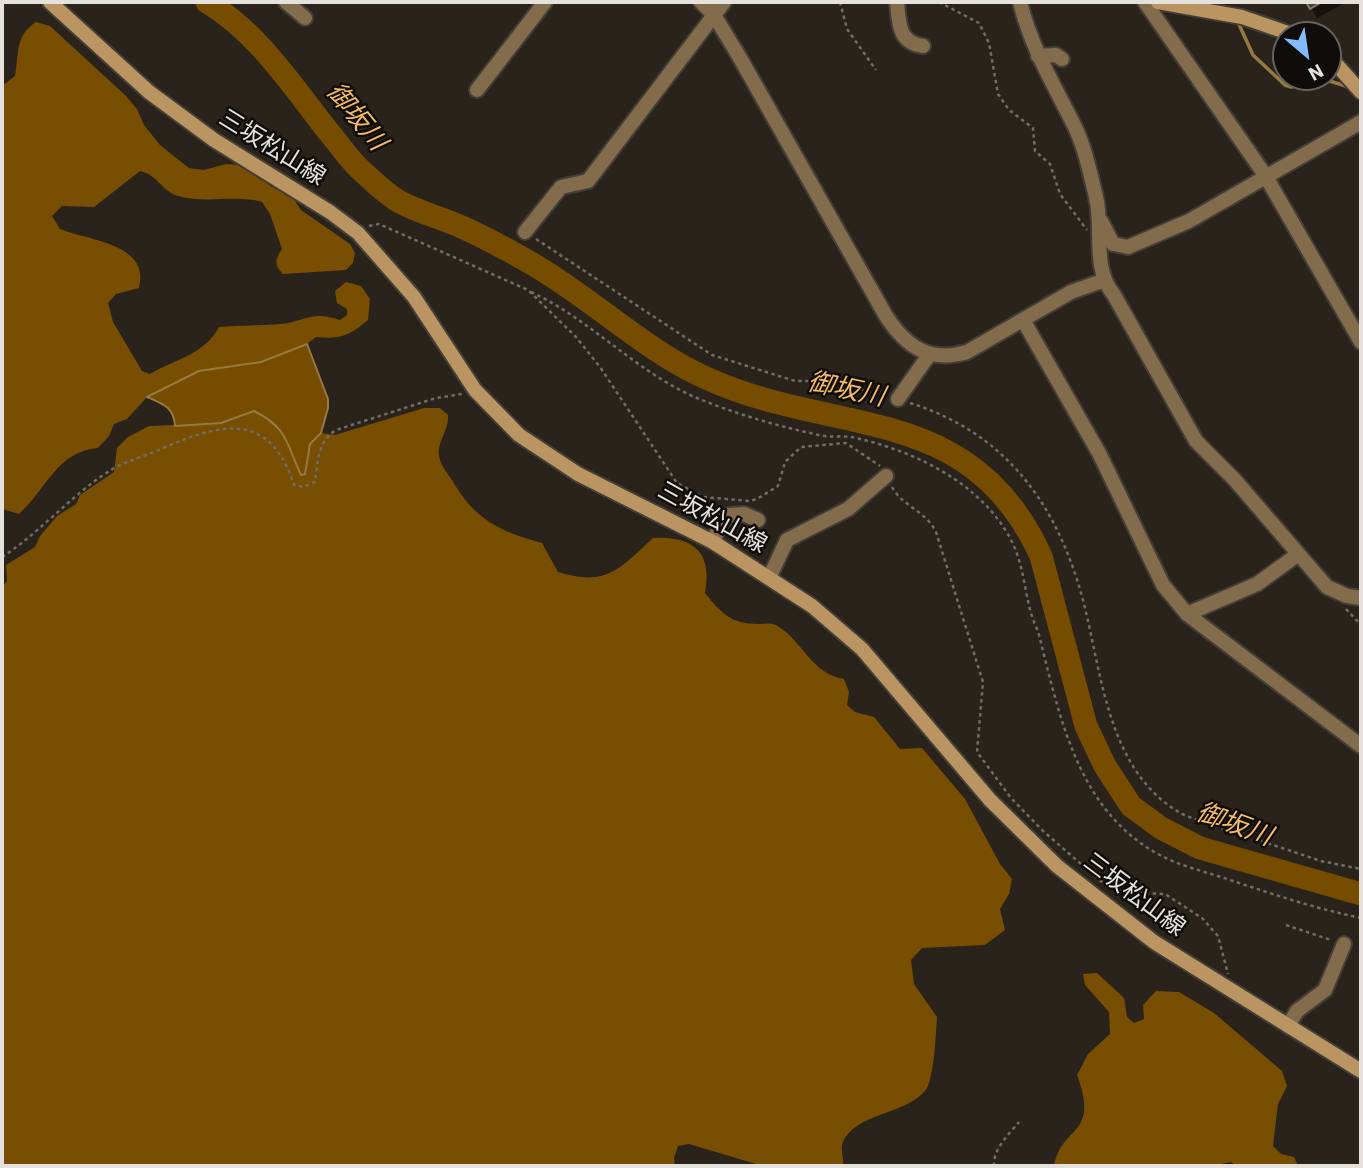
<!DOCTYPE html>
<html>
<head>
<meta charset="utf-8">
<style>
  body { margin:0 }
  #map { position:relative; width:1363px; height:1168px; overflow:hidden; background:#29231b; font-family:"IBM Plex Sans",sans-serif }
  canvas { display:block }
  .frame { position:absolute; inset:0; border:4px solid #e5e1dc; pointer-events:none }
  .north { position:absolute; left:1272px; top:21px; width:70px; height:70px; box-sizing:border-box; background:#0f0d09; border:2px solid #65625d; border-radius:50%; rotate:151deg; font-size:19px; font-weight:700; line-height:28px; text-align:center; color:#e5e1dc }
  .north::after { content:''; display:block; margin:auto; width:24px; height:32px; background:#86bbfb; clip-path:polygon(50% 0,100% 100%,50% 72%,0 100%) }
</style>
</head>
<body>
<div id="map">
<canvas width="1363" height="1168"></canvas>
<div class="frame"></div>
<div class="north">N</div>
</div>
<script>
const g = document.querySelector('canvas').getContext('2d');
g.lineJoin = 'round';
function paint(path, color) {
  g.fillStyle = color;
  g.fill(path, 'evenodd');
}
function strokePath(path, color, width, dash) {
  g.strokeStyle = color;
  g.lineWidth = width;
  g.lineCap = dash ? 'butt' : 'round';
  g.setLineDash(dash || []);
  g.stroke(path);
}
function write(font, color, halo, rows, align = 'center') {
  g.font = font + ' "IBM Plex Sans","Noto Sans JP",sans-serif';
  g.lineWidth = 5;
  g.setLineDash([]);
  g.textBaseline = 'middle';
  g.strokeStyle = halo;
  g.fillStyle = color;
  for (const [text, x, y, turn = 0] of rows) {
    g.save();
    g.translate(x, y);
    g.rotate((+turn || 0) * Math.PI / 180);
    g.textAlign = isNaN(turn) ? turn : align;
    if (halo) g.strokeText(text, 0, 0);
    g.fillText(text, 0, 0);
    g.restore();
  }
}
paint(new Path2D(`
  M 36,22 L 50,26 L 125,95 L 137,109 L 144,125 L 160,145 L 189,168 L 204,170 L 226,164 L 241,165 L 272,187 L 289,192 L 301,210 L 350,244 L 355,253 L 353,263 L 346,270 L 283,274 C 274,265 275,260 282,249 L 270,214 L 262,202 C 234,194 204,205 175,195 C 161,189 156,174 140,171 L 94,207 L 62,206 L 52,216 L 60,229 C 90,241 151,244 139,288 L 116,294 L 108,303 L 113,322 L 142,371 L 150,374 C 175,359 204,355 219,327 C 239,325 260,326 281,324 C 306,321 312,310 340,320 L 347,315 L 347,309 L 337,303 L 335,291 L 346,282 L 361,286 L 370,299 L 368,320 C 351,335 339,340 316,337 L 307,344 L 261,362 L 199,371 L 147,397 L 127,419 L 114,424 L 109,436 L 98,448 C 57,451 46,490 19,514 L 2,509 L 2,86 L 15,76 C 19,54 15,35 36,22 Z
  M 424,408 L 440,408 L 448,415 C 449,431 437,441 439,456 C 440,464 447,473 452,480 C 475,520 499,531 542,543 L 558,572 C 607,587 619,569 653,538 C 692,536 713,551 705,593 C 721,613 731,624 758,624 C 765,624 773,622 779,627 C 804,643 812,674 844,679 L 849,692 L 847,705 L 855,712 L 874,717 L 900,749 L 922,748 L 965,799 L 1000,864 L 1012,879 L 1009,894 L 1000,909 L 1005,930 L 985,945 L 922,948 L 911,960 L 914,984 L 937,1017 C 936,1033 934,1075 927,1088 C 910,1115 852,1112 842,1145 C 841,1151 844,1159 843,1166 L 756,1164 L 689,1144 L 678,1146 L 674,1158 L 675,1166 L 2,1166 L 2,587 L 7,581 L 6,565 L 35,547 L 40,536 L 57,516 L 76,504 L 80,495 L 114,472 L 117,448 L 128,437 L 149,426 L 221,423 L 254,411 C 294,430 281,446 305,474 L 310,444 L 321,433 L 335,435 Z
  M 1097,973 L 1124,998 L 1127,1017 L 1134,1023 L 1144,1019 L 1143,1005 L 1156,991 L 1179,992 L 1214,1013 L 1282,1071 L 1287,1086 L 1278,1104 L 1273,1146 L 1281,1154 L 1294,1157 L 1298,1166 L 1236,1166 L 1231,1162 L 1212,1166 L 1054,1166 C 1062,1124 1100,1137 1077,1075 L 1088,1054 L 1110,1034 L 1109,1012 L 1085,985 L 1083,974 Z`), '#774e02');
const water = new Path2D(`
  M 307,344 L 328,399 L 328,408 L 321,433 L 310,444 L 305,474 L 301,475 C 286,443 288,428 254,411 L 221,423 L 175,426 C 174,407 163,404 147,397 L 199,371 L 261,362 Z`);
paint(water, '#754c00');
strokePath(water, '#977942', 2);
paint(new Path2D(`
  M 1308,2 L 1347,2 L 1317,18 Z`), '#0007');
strokePath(new Path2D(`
  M 1237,20 L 1253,55 L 1285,85 L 1291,87 L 1323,79 L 1349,87`), '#977942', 3.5);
strokePath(new Path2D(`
  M 207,2 C 260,34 294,89 332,136 C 342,148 351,162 363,172 C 374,182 387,195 400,202 C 420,213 443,218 464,228 C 486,238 508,250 529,262 C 591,297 642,349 706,378 C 834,437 970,400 1041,556 L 1086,726 L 1105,766 L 1131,806 L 1161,828 L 1200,848 L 1361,894`), '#754c00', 23);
const building = new Path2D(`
  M 1306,2 L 1322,2 L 1310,9 Z`);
paint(building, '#463f36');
strokePath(building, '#837c72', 2);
const minor = new Path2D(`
  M 286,2 L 305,18
  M 701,2 L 714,15 L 740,58 L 886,316 C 906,347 930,363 967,352 L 1071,292 L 1102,281
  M 897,2 C 899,22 898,43 923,46
  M 1020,2 C 1031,47 1053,83 1074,125 C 1085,147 1090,173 1096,197 C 1104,230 1091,267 1114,295 L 1196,441 L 1234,479 L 1327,587 L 1347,596 L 1361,598
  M 1145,2 L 1265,175 L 1361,342
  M 1038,56 L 1056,55 L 1062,59
  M 477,90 L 545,2
  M 1101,221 L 1113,244 L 1128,247 L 1189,221 L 1361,122
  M 525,232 L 561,187 L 588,181 L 724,2
  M 1023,320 L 1099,453 L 1163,585 L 1187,614 L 1257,584 L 1297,555
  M 898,399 L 929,355
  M 713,542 L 721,523 L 729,515 L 744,514 L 758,520
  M 770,576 L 787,540 L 848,509 L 886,476
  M 1187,614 L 1361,746
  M 1288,1026 L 1297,1011 L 1325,990 L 1344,944`);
const secondary = new Path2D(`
  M 50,2 L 149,92 L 214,140 L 330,212 L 358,233 L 414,297 L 475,390 L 519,435 L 578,474 L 713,542 L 812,606 L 862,649 L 990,800 L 1057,866 L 1154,942 L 1361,1071
  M 1158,2 L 1242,17 L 1294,35
  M 1328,55 L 1361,92`);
strokePath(minor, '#433e36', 18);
strokePath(secondary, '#433e36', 18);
strokePath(new Path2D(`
  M 840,2 L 847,29 L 876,70
  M 939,2 L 979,23 L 989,43 L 998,94 L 1009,110 L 1033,128 L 1035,151 L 1050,164 L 1060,194 L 1087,230
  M 369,226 L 379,224 L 528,290 L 576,337 L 600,367 L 677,483 L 703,497 L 749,501 L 757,499 L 778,486 L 785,462 L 801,447 L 846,443 L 880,466
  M 536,239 L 712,355 L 795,381 L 830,381 L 887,396
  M 531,292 C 590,319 636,372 697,398 C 736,414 777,426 819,435 C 831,438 843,435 856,438 C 913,451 974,480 1006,531 C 1028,566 1022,599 1038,631 C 1059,713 1076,809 1158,854 C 1181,867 1208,872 1233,881 C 1275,895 1318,909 1361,918
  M 910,403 C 1010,434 1061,511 1085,608 C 1103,682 1110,777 1186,816 L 1321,861 L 1361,869
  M 892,487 C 902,506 926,511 936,532 L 983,682 L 977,752 L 1011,798 L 1043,831 L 1103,883 L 1125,892 L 1165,894 L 1202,918 L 1218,936 L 1228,974
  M 2,557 C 41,532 72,494 111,470 C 126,461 145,456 161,449 C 220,423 270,410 294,485 L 303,487 L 315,482 C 318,462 317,442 336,430 L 436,398 L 462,394
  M 1346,609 L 1361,625
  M 1286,925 L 1331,940
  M 1061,1164 L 1063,1166
  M 994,1166 C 993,1149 1009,1134 1019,1122`), '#716c65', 2.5, [3.5, 3.5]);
strokePath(minor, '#836c4c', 14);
strokePath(secondary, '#ba9461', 14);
write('24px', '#e5e1dc', '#0f0d09', [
  ["三坂松山線",272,148,32],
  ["三坂松山線",712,518,29],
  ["三坂松山線",1134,895,37]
]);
write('italic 26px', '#f4ba68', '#0f0d09', [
  ["御坂川",356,117,51],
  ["御坂川",846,390,12],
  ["御坂川",1234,825,20]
]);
</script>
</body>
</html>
